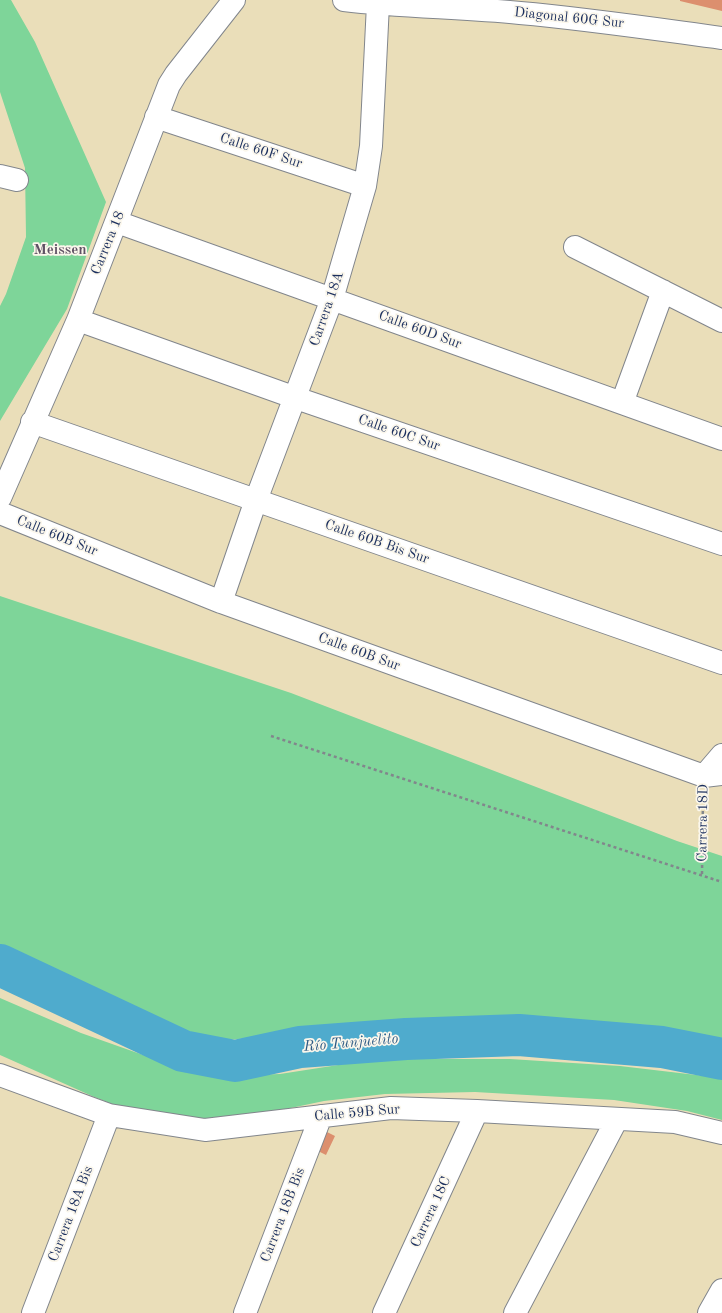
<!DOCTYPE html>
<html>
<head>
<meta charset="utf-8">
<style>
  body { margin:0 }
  canvas { display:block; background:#eadeb9 }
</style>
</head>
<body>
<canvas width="722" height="1313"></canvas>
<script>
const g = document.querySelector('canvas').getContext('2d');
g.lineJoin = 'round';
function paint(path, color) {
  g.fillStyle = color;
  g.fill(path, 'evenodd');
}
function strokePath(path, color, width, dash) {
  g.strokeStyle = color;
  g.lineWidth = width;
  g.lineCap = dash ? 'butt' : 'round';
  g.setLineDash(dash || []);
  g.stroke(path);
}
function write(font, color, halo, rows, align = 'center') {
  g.font = font + ' "Old Standard TT",serif';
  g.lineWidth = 3.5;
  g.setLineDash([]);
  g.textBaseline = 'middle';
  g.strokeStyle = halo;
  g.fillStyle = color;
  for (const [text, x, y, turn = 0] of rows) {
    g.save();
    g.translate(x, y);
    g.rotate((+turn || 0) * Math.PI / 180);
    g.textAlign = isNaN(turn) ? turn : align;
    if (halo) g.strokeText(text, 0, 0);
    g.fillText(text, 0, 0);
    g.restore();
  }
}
paint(new Path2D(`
  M 0,0 L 11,0 L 35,42 L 106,202 L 67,309 L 0,421 L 0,306 L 6,294 L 26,237 L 25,168 L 0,92 Z
  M 0,596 L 291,693 L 677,841 L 722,856 L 722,1041 L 649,1025 L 490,1020 L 374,1026 L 217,1041 L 178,1033 L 104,1001 L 0,951 Z
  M 0,998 L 81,1033 L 180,1068 L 225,1076 L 280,1074 L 377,1059 L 510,1059 L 620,1066 L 722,1078 L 722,1120 L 687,1111 L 614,1100 L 475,1092 L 385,1094 L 324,1101 L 224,1122 L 145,1117 L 92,1096 L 0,1055 Z`), '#7ed599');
strokePath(new Path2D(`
  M 0,965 L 183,1051 L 235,1061 L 300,1047 L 406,1039 L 519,1035 L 662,1047 L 722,1059`), '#4fabcd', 42);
paint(new Path2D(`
  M 680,0 L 722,0 L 722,11 L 680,1 Z
  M 325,1131 L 335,1136 L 326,1155 L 316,1150 Z`), '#dc8f6e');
const minor = new Path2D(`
  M 344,0 C 403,7 461,7 520,13 C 588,19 655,29 722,38
  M 156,117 L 365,186
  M 0,176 L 17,180
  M 117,222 L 722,439
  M 575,247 L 722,321
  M 78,320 L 296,398 L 722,544
  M 622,403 L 663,291
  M 32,422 L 722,663
  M 0,498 L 78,320 L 169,85 L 176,74 L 234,0
  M 0,513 L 221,602 L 704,776 L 722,774
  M 221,602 L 256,500 L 332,299 L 365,186 L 371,146 L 378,4
  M 704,776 L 722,755
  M 0,1075 L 109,1115 L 205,1130 L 391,1108 L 477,1111 L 675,1122 L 722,1133
  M 33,1313 L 109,1115
  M 245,1313 L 321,1116
  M 384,1313 L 477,1111
  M 515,1313 L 617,1119
  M 709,1313 L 722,1290`);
strokePath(minor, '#82868c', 24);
strokePath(new Path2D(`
  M 271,736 L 722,882
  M 702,874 L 703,798`), '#82868c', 2.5, [3, 3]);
strokePath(minor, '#fff', 22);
write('14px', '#1b2f5e', '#fbf7ec', [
  ["Diagonal 60G Sur",569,18,6],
  ["Calle 60F Sur",261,151,18],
  ["Carrera 18",108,243,-68],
  ["Carrera 18A",327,309,-71],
  ["Calle 60D Sur",420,330,20],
  ["Calle 60C Sur",399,433,19],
  ["Calle 60B Sur",57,536,22],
  ["Calle 60B Bis Sur",377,542,19],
  ["Calle 60B Sur",359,652,20],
  ["Carrera 18D",703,823,-89],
  ["Calle 59B Sur",357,1113,-5],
  ["Carrera 18C",431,1212,-65],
  ["Carrera 18A Bis",71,1214,-69],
  ["Carrera 18B Bis",283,1215,-69]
]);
write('bold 15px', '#5f5164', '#fbf7ec', [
  ["Meissen",60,250]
]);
write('italic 15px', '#2d5a85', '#fbf7ec', [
  ["Río Tunjuelito",351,1043,-5]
]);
</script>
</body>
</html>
